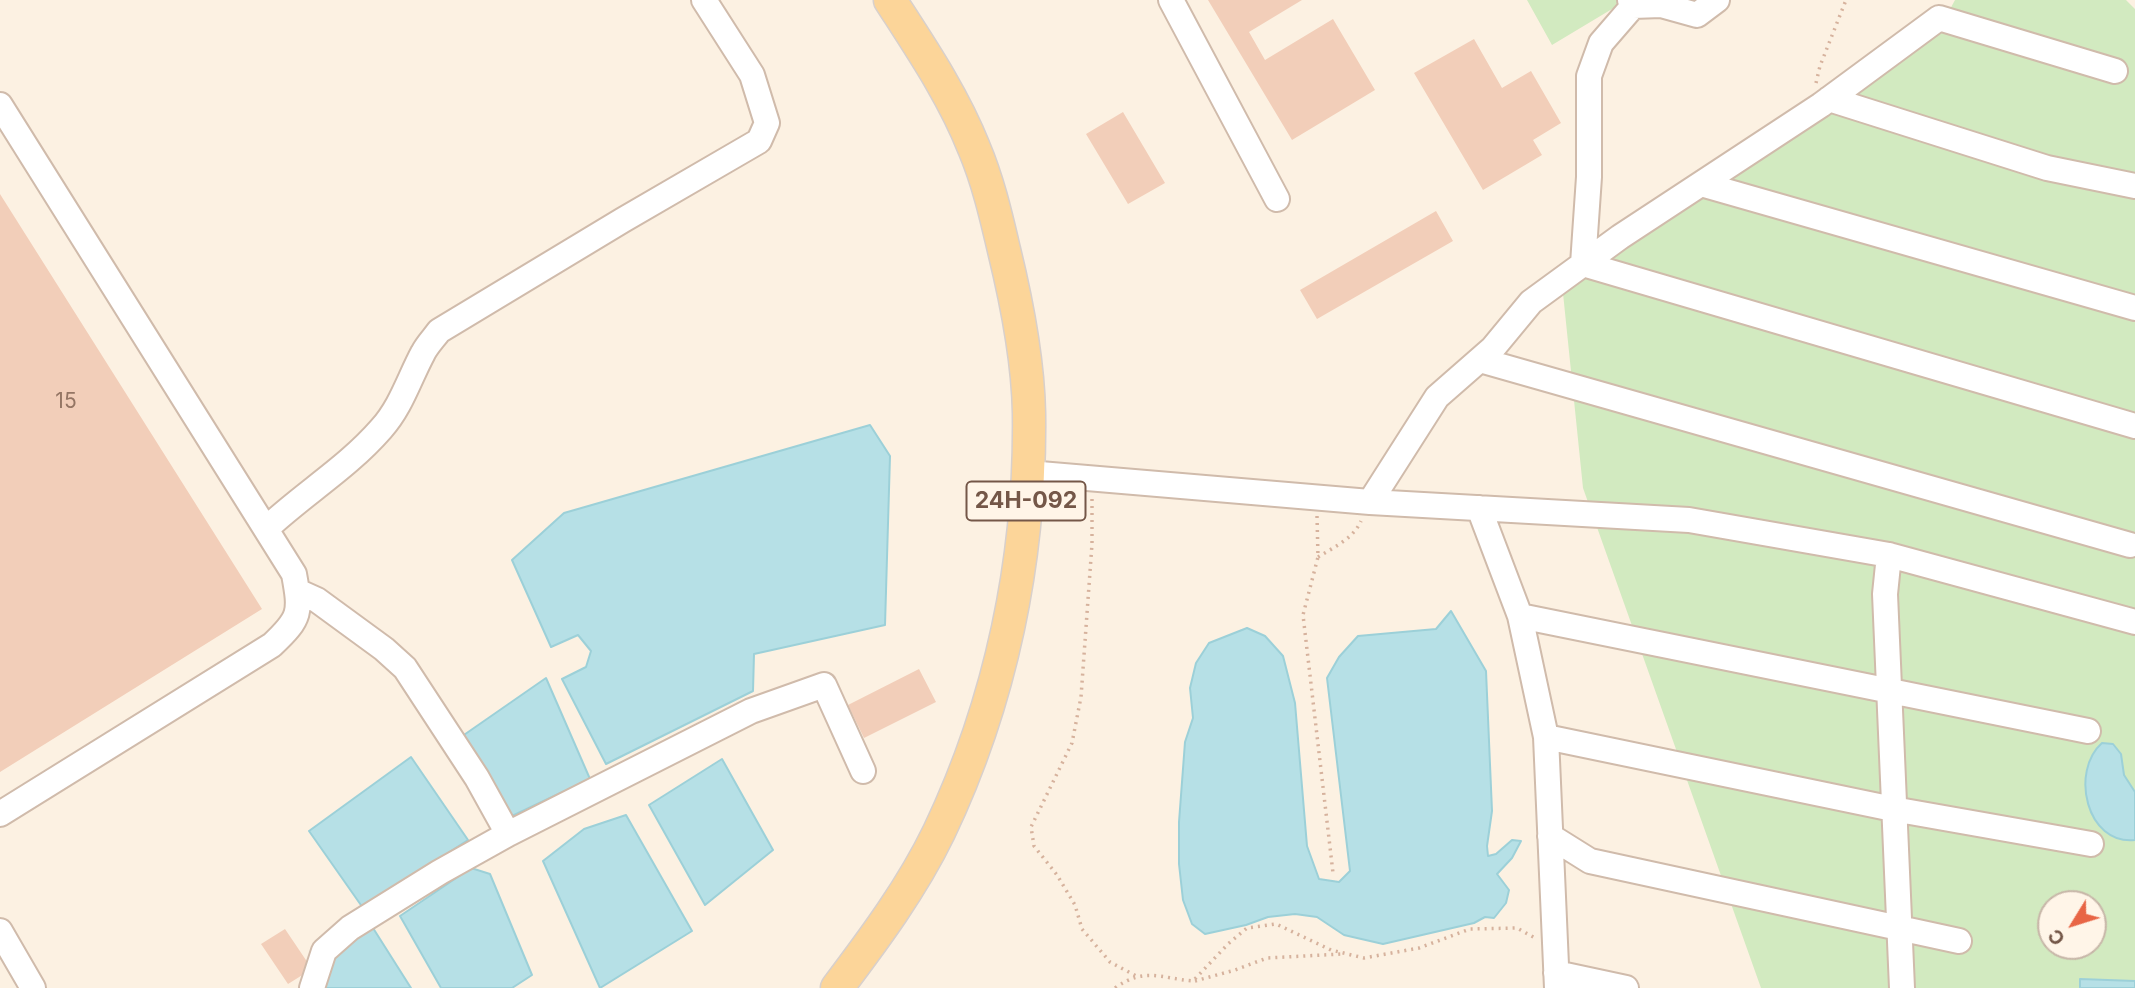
<!DOCTYPE html>
<html>
<head>
<meta charset="utf-8">
<style>
  body { margin:0 }
  #map { position:relative; width:2135px; height:988px; overflow:hidden; background:#fcf1e2; font-family:Inter,sans-serif }
  canvas { display:block }
  .north { position:absolute; left:2037px; top:890px; width:70px; height:70px; box-sizing:border-box; background:#fff5e8; border:2px solid #c7b6a8; border-radius:50%; rotate:232deg; font-size:19px; font-weight:700; line-height:28px; text-align:center; color:#745748 }
  .north::after { content:''; display:block; margin:auto; width:24px; height:32px; background:#e86545; clip-path:polygon(50% 0,100% 100%,50% 72%,0 100%) }
</style>
</head>
<body>
<div id="map">
<canvas width="2135" height="988"></canvas>
<div class="north">С</div>
</div>
<script>
const g = document.querySelector('canvas').getContext('2d');
g.lineJoin = 'round';
function paint(path, color) {
  g.fillStyle = color;
  g.fill(path, 'evenodd');
}
function strokePath(path, color, width, dash) {
  g.strokeStyle = color;
  g.lineWidth = width;
  g.lineCap = dash ? 'butt' : 'round';
  g.setLineDash(dash || []);
  g.stroke(path);
}
function write(font, color, halo, rows, align = 'center') {
  g.font = font + ' Inter,sans-serif';
  g.lineWidth = 6;
  g.setLineDash([]);
  g.textBaseline = 'middle';
  g.strokeStyle = halo;
  g.fillStyle = color;
  for (const [text, x, y, turn = 0] of rows) {
    g.save();
    g.translate(x, y);
    g.rotate((+turn || 0) * Math.PI / 180);
    g.textAlign = isNaN(turn) ? turn : align;
    if (halo) g.strokeText(text, 0, 0);
    g.fillText(text, 0, 0);
    g.restore();
  }
}
paint(new Path2D(`
  M 1527,0 L 1627,0 L 1552,45 Z
  M 1955,0 L 2126,0 L 2135,9 L 2135,988 L 1761,988 L 1583,488 L 1560,264 L 1942,24 ZM 2051,904 L 2093,904 L 2093,946 L 2051,946 Z`), '#d2eac0');
const water = new Path2D(`
  M 870,425 L 890,456 L 885,625 L 754,654 L 753,691 L 606,764 L 562,679 L 586,667 L 591,651 L 578,635 L 551,647 L 512,560 L 564,513 Z
  M 1451,611 L 1486,671 L 1492,811 L 1487,846 L 1488,856 L 1496,854 L 1512,840 L 1521,841 L 1512,858 L 1497,874 L 1509,890 L 1506,903 L 1494,918 L 1485,917 L 1474,923 L 1383,944 L 1344,935 L 1317,917 L 1295,914 L 1268,917 L 1246,925 L 1205,934 L 1192,924 L 1183,900 L 1179,864 L 1179,822 L 1185,742 L 1193,718 L 1190,688 L 1196,663 L 1209,643 L 1247,628 L 1265,636 L 1283,656 L 1295,703 L 1307,846 L 1319,879 L 1339,882 L 1350,871 L 1327,678 L 1339,657 L 1358,636 L 1436,629 Z
  M 546,678 L 590,779 L 493,825 L 448,746 Z
  M 2102,743 L 2113,744 L 2121,754 L 2124,775 L 2135,792 L 2135,840 C 2086,845 2070,771 2102,743 Z
  M 411,757 L 468,840 L 363,908 L 309,831 Z
  M 722,759 L 773,850 L 705,905 L 649,805 Z
  M 626,815 L 692,931 L 600,988 L 543,861 L 584,829 Z
  M 471,868 L 490,874 L 532,975 L 512,988 L 441,988 L 400,916 Z
  M 373,928 L 411,988 L 304,988 L 312,968 Z
  M 2080,979 L 2135,981 L 2135,988 L 2080,988 Z`);
paint(water, '#b6e0e6');
strokePath(water, '#9cd0d8', 2);
paint(new Path2D(`
  M 1208,0 L 1302,0 L 1249,32 L 1265,60 L 1333,19 L 1375,90 L 1292,140 Z
  M 1474,39 L 1502,88 L 1531,71 L 1561,123 L 1533,140 L 1542,155 L 1483,190 L 1414,73 Z
  M 1123,112 L 1165,183 L 1128,204 L 1086,134 Z
  M 0,194 L 262,609 L 0,772 Z
  M 1436,211 L 1453,241 L 1317,319 L 1300,290 Z
  M 919,669 L 936,702 L 864,738 L 848,705 Z
  M 285,929 L 312,969 L 288,984 L 261,944 Z`), '#f2ceb9');
const minor = new Path2D(`
  M 1171,0 L 1277,199
  M 1630,0 L 1633,6 L 1601,43 L 1589,76 L 1589,177 L 1583,264 L 2135,426
  M 1633,6 L 1661,5 L 1697,15 L 1717,0
  M 1829,99 L 2047,168 L 2135,186
  M 0,105 L 294,574 C 301,612 301,618 272,645 L 0,814
  M 1701,184 L 2135,308
  M 1480,360 L 2130,545
  M 1028,473 L 1370,502 L 1689,520 L 1889,555 L 2135,622
  M 1370,502 L 1437,397 L 1493,348 L 1531,302 L 1620,237 L 1821,105 L 1939,18 L 2115,71
  M 1479,508 L 1520,616 L 1546,737 L 1557,988
  M 266,529 C 303,494 347,468 381,429 C 401,407 409,379 423,353 C 427,345 434,338 439,331 L 623,220 L 759,141 L 767,123 L 752,75 L 704,0
  M 1889,555 L 1885,594 L 1902,988
  M 297,591 L 317,600 L 384,649 L 405,668 L 477,778 L 508,834 L 440,872 L 350,928 L 324,951 L 312,988
  M 1520,616 L 2088,731
  M 1546,737 L 1893,809 L 2091,844
  M 508,834 L 751,711 L 824,685 L 863,771
  M 1550,836 L 1590,861 L 1959,941
  M 0,931 L 33,988
  M 1556,973 L 1626,988`);
const major = new Path2D(`
  M 837,988 C 874,939 912,888 939,832 C 1001,702 1031,558 1029,413 C 1028,359 1017,303 1004,250 C 996,216 988,181 974,148 C 953,95 921,48 890,0`);
strokePath(minor, '#d0bbab', 28);
strokePath(major, '#d8d0cc', 35);
strokePath(new Path2D(`
  M 1816,83 L 1820,66 L 1846,0
  M 1092,499 L 1092,544 L 1081,697 L 1072,743 L 1031,827 L 1034,846 L 1057,875 L 1075,905 L 1082,929 L 1110,962 L 1138,977
  M 1317,516 L 1318,557 L 1303,615 L 1333,873
  M 1318,557 C 1334,547 1353,539 1361,521
  M 1195,981 L 1235,970 L 1267,958 L 1341,954
  M 1115,988 C 1144,967 1160,978 1193,981 L 1228,944 L 1247,928 L 1276,924 L 1331,950 L 1364,958 L 1419,948 L 1470,929 L 1517,928 L 1535,938`), '#d6b29d', 3.5, [2, 5]);
strokePath(minor, '#fff', 24);
strokePath(major, '#fcd599', 32);
write('21px', '#947564', null, [
  ["15",66,402]
]);
for (const [x, y, w] of [
  [1026,501,119]
]) {
  const box = new Path2D();
  box.roundRect(x - w / 2, y - 19.5, w, 39, 5);
  g.fillStyle = '#fff5e8';
  g.fill(box);
  strokePath(box, '#745748', 2);
}
write('bold 23px', '#745748', null, [
  ["24Н-092",1026,501]
]);
</script>
</body>
</html>
